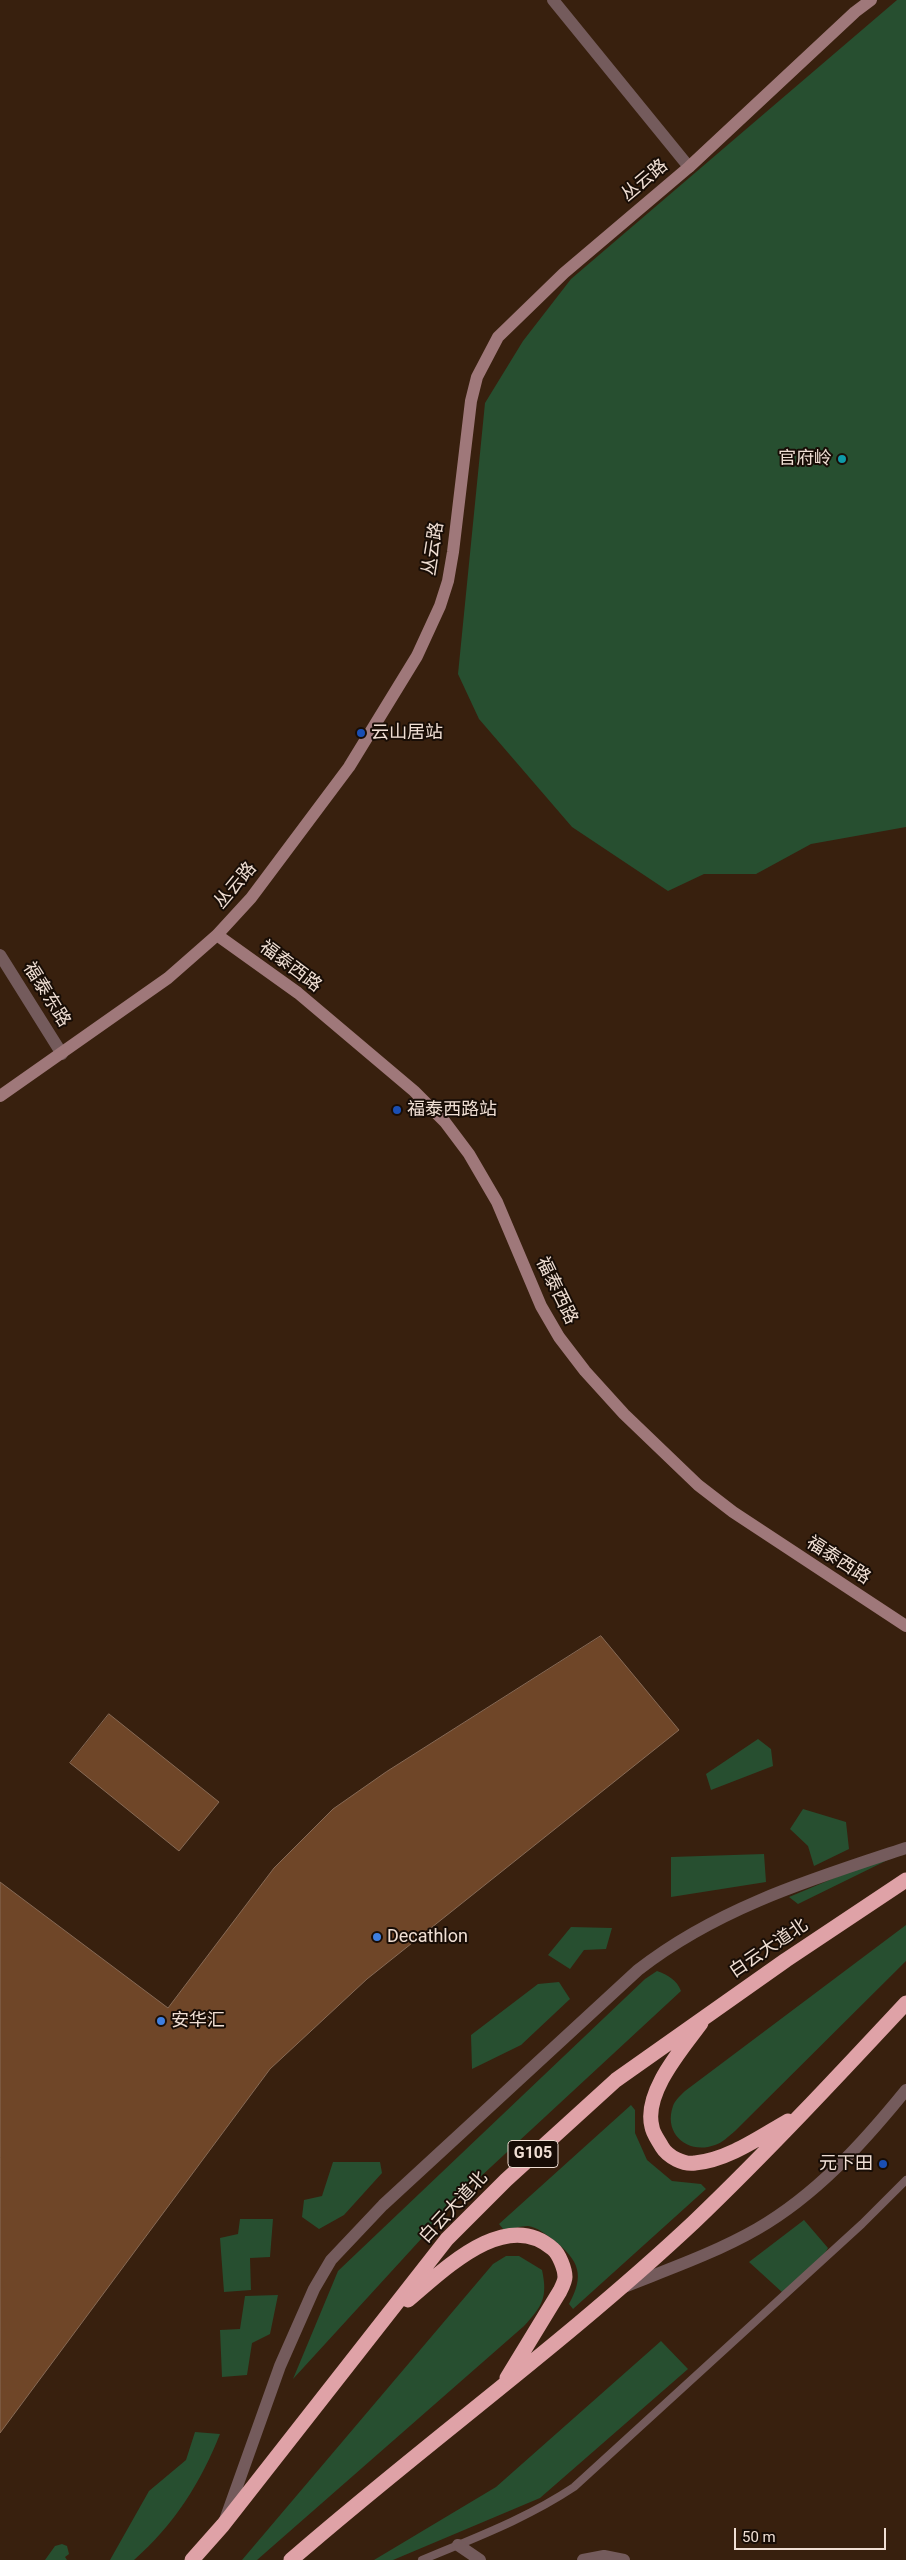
<!DOCTYPE html>
<html>
<head>
<meta charset="utf-8">
<style>
  body { margin:0 }
  #map { position:relative; width:906px; height:2560px; overflow:hidden; background:#38200e; font-family:Roboto,sans-serif }
  canvas { display:block }
  .scale { position:absolute; left:734px; top:2528px; width:152px; height:22px; box-sizing:border-box; border:2px solid #f0dfd4; border-top:0; padding-left:6px; font-size:15px; line-height:18px; white-space:nowrap; color:#f0dfd4; -webkit-text-stroke:4px #180d06; paint-order:stroke }
</style>
</head>
<body>
<div id="map">
<canvas width="906" height="2560"></canvas>
<div class="scale">50 m</div>
</div>
<script>
const g = document.querySelector('canvas').getContext('2d');
g.lineJoin = 'round';
function paint(path, color) {
  g.fillStyle = color;
  g.fill(path, 'evenodd');
}
function strokePath(path, color, width, dash) {
  g.strokeStyle = color;
  g.lineWidth = width;
  g.lineCap = dash ? 'butt' : 'round';
  g.setLineDash(dash || []);
  g.stroke(path);
}
function write(font, color, halo, rows, align = 'center') {
  g.font = font + ' Roboto,"Noto Sans SC",sans-serif';
  g.lineWidth = 4;
  g.setLineDash([]);
  g.textBaseline = 'middle';
  g.strokeStyle = halo;
  g.fillStyle = color;
  for (const [text, x, y, turn = 0] of rows) {
    g.save();
    g.translate(x, y);
    g.rotate((+turn || 0) * Math.PI / 180);
    g.textAlign = isNaN(turn) ? turn : align;
    if (halo) g.strokeText(text, 0, 0);
    g.fillText(text, 0, 0);
    g.restore();
  }
}
paint(new Path2D(`
  M 897,0 L 906,0 L 906,827 L 811,844 L 756,874 L 704,874 L 668,891 L 572,827 L 479,719 L 458,674 L 485,403 L 523,341 L 571,279 Z
  M 758,1739 L 771,1749 L 773,1766 L 711,1790 L 706,1774 Z
  M 803,1809 L 846,1822 L 849,1849 L 814,1866 L 808,1846 L 790,1829 Z
  M 906,1848 L 906,1851 L 798,1904 L 789,1897 Z
  M 764,1854 L 766,1882 L 671,1897 L 671,1857 Z
  M 906,1925 L 906,1961 L 735,2131 C 729,2136 722,2143 715,2145 C 688,2155 663,2134 673,2106 C 675,2100 681,2095 685,2091 Z
  M 571,1927 L 612,1928 L 606,1949 L 584,1950 L 570,1969 L 548,1955 Z
  M 657,1971 C 668,1975 677,1980 681,1991 L 465,2191 L 293,2379 L 338,2271 L 645,1979 Z
  M 559,1982 L 570,1999 L 521,2045 L 472,2069 L 471,2035 L 538,1984 Z
  M 631,2105 L 635,2110 L 635,2133 L 647,2160 L 672,2181 L 701,2184 L 706,2189 L 573,2309 L 569,2304 C 585,2275 579,2261 555,2241 C 547,2235 537,2227 528,2226 C 521,2226 511,2229 504,2230 L 499,2224 Z
  M 333,2162 L 380,2162 L 382,2173 L 344,2215 L 319,2229 L 302,2217 L 304,2200 L 322,2196 Z
  M 240,2219 L 273,2219 L 270,2257 L 250,2258 L 251,2290 L 224,2292 L 220,2238 L 238,2234 Z
  M 804,2220 L 828,2248 L 819,2263 L 783,2293 L 749,2262 Z
  M 506,2256 L 519,2256 L 542,2270 C 548,2298 542,2306 524,2326 L 257,2560 L 242,2560 L 493,2264 Z
  M 278,2295 L 270,2334 L 252,2343 L 247,2375 L 222,2377 L 220,2330 L 240,2329 L 245,2296 Z
  M 661,2341 L 688,2369 L 540,2498 L 393,2560 L 374,2560 L 496,2487 Z
  M 195,2432 L 220,2434 C 201,2482 174,2525 134,2560 L 110,2560 L 149,2491 L 186,2460 Z
  M 62,2544 L 67,2546 L 69,2554 L 65,2557 L 67,2560 L 45,2560 L 55,2546 Z`), '#274f30');
const building = new Path2D(`
  M 601,1636 L 679,1730 L 367,1979 L 270,2069 L 0,2433 L 0,1882 L 168,2008 L 274,1868 L 333,1809 L 386,1772 Z
  M 109,1714 L 219,1802 L 179,1851 L 70,1763 Z`);
paint(building, '#6f4628');
strokePath(building, '#876a56', 1);
strokePath(new Path2D(`
  M 422,2560 C 474,2538 526,2519 574,2487 L 862,2224 L 906,2180`), '#745b5c', 8);
strokePath(new Path2D(`
  M 553,0 L 689,167
  M 0,955 L 62,1054
  M 624,2287 C 669,2269 715,2253 757,2229 C 816,2195 863,2143 906,2090
  M 225,2520 L 280,2366 L 314,2289 L 331,2260 L 383,2205 L 638,1970 C 717,1908 812,1879 906,1848
  M 458,2545 L 480,2560
  M 583,2560 L 604,2556 L 624,2560`), '#745b5c', 12);
strokePath(new Path2D(`
  M 217,935 L 298,993 L 414,1091 L 445,1122 L 469,1154 L 497,1202 L 541,1306 L 559,1337 L 585,1371 L 624,1414 L 698,1485 L 733,1512 L 906,1626
  M 0,1096 L 168,978 L 217,935 L 251,898 L 349,767 L 417,656 L 440,606 L 448,581 L 453,552 L 471,401 L 477,377 L 498,337 L 564,273 L 689,167 L 855,12 L 871,0`), '#9f787a', 12);
strokePath(new Path2D(`
  M 701,2023 C 682,2049 643,2093 652,2127 C 653,2134 659,2141 662,2147 C 668,2157 684,2165 695,2163 C 728,2160 760,2137 788,2121
  M 408,2300 C 444,2270 506,2207 553,2249 C 559,2254 565,2269 565,2277 C 565,2281 562,2287 560,2291 L 507,2378
  M 192,2560 L 223,2525 L 447,2239 L 506,2180 L 616,2080 L 786,1960 L 906,1880
  M 291,2560 C 423,2445 566,2342 694,2222 C 767,2152 837,2077 906,2003`), '#dfa2a7', 15);
for (const [x, y, r, color] of [
  [842,459,5,"#0f9aa8"],
  [361,733,5,"#1a4fb4"],
  [397,1110,5,"#1a4fb4"],
  [377,1937,5,"#3f7fe0"],
  [161,2021,5,"#3f7fe0"],
  [883,2164,5,"#1a4fb4"]
]) {
  const dot = new Path2D();
  dot.arc(x, y, r, 0, 2 * Math.PI);
  g.fillStyle = color;
  g.fill(dot);
  strokePath(dot, '#180d06', 2);
}
for (const [x, y, w] of [
  [533,2154,50]
]) {
  const box = new Path2D();
  box.roundRect(x - w / 2, y - 13.5, w, 27, 4);
  g.fillStyle = '#180d06';
  g.fill(box);
  strokePath(box, '#f0dfd4', 1);
}
write('bold 16px', '#f0dfd4', null, [
  ["G105",533,2154]
]);
write('18px', '#f0dfd4', '#180d06', [
  ["丛云路",645,181,-40],
  ["丛云路",434,549,-81],
  ["丛云路",236,886,-50],
  ["福泰西路",290,967,37],
  ["福泰东路",46,995,58],
  ["福泰西路",556,1291,64],
  ["福泰西路",838,1561,33],
  ["白云大道北",769,1949,-34],
  ["白云大道北",454,2208,-47]
]);
write('18px', '#f0dfd4', '#180d06', [
  ["官府岭",832,459,"right"],
  ["云山居站",371,733],
  ["福泰西路站",407,1110],
  ["Decathlon",387,1937],
  ["安华汇",171,2021],
  ["元下田",873,2164,"right"]
], 'left');
</script>
</body>
</html>
